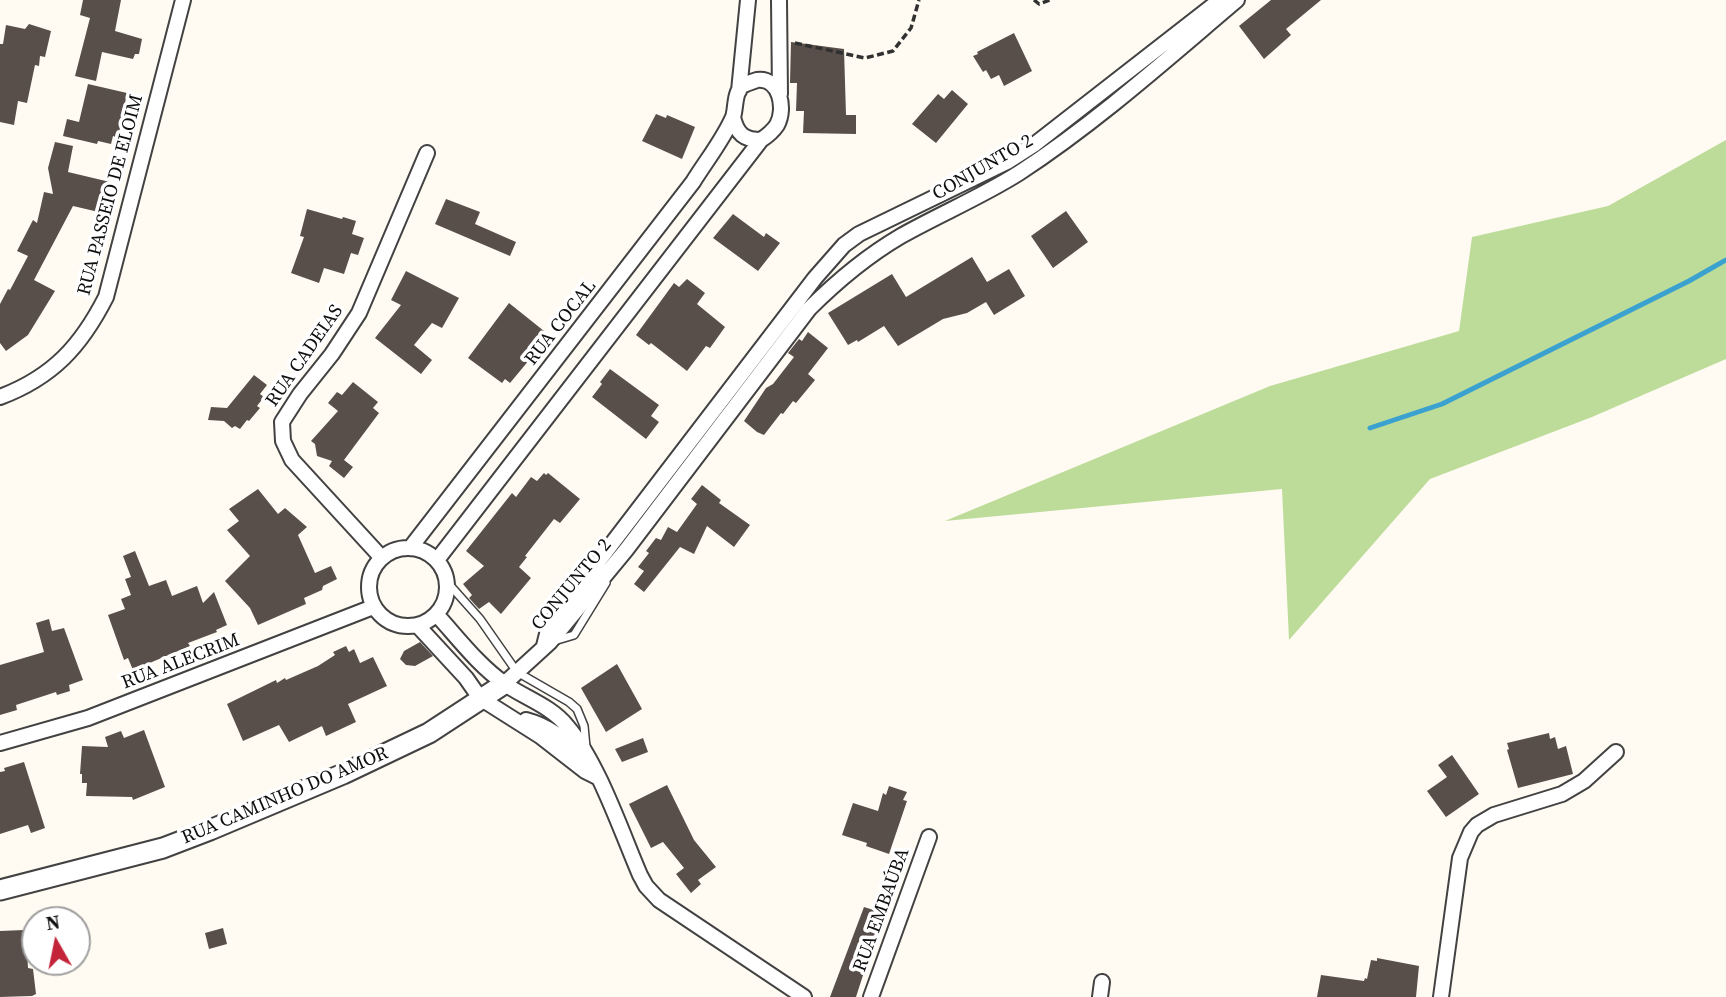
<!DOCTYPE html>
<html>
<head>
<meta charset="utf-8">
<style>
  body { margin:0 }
  #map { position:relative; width:1726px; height:997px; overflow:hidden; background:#fffbf2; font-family:"Source Serif 4",serif }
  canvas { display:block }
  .north { position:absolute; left:21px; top:906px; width:70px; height:70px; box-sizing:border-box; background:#fff; border:2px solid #9f9f9f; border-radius:50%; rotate:351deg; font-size:19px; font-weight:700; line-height:28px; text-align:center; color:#0f0f0f }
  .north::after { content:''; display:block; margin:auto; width:24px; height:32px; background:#c3243a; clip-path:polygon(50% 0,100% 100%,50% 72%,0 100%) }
</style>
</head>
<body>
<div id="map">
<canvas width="1726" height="997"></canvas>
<div class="north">N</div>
</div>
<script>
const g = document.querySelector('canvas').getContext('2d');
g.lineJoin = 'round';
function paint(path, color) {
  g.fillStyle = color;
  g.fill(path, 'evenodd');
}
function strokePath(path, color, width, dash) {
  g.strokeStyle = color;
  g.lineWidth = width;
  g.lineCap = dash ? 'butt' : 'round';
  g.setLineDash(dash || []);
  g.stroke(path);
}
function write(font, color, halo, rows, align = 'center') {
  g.font = font + ' "Source Serif 4",serif';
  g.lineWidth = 7;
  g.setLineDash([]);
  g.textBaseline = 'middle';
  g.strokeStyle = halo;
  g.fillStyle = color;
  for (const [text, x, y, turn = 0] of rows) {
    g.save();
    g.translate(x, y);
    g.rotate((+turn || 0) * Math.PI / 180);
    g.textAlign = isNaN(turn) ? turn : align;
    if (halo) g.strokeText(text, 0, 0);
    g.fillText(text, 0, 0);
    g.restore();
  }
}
paint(new Path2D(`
  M 1726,140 L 1726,359 L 1592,417 L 1430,479 L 1289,640 L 1282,489 L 945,521 L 1270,386 L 1459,331 L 1472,237 L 1608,206 Z`), '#bddc99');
strokePath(new Path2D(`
  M 1370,428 L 1442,404 L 1689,281 L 1726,260`), '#3ba2d0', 5);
paint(new Path2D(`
  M 83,0 L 121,0 L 115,31 L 142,39 L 139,54 L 135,54 L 133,59 L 102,52 L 96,81 L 75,76 L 90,18 L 80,15 Z
  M 1271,0 L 1321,0 L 1286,29 L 1291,35 L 1264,59 L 1239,26 Z
  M 29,24 L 51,31 L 45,57 L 40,56 L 39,66 L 35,65 L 27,103 L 18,101 L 14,125 L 0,122 L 0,44 L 3,44 L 6,25 L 25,29 Z
  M 1014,33 L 1032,71 L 1004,86 L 999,75 L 991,79 L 986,70 L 983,72 L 973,56 L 978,54 L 977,52 Z
  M 791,42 L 844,49 L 846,115 L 856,115 L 856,134 L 803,133 L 804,111 L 796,111 L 797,83 L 790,83 Z
  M 88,84 L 127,93 L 118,138 L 113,136 L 111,144 L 98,141 L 97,144 L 63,136 L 67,119 L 79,122 Z
  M 952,90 L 968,104 L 936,143 L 912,124 L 938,94 L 944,99 Z
  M 656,114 L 666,118 L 667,115 L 695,127 L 682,159 L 642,141 Z
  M 55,142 L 73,146 L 68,172 L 110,182 L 103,213 L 73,206 L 34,280 L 55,291 L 28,335 L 6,351 L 0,343 L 0,304 L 8,289 L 10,290 L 28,256 L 17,251 L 33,220 L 37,223 L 44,192 L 53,194 L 48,168 Z
  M 446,199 L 480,212 L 475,224 L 516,242 L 510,256 L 435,224 Z
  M 307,209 L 342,219 L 343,217 L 356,221 L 352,234 L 364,238 L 358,255 L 351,253 L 344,274 L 324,268 L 319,283 L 291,273 L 304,237 L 300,236 Z
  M 1066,211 L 1088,242 L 1053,268 L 1031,236 Z
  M 733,214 L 764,237 L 766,233 L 780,243 L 758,271 L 713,238 Z
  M 972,257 L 987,282 L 1009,269 L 1025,296 L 994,315 L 986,302 L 967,313 L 943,319 L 898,346 L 884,326 L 858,342 L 857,340 L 848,345 L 828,313 L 892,274 L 906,297 Z
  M 406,271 L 459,298 L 442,328 L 432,323 L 414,345 L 432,360 L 421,374 L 375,338 L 401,305 L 391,300 Z
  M 687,279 L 705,293 L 697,304 L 725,327 L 710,348 L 706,346 L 687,371 L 651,343 L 649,345 L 636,335 L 674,283 L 679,287 Z
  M 509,303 L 544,331 L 538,340 L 542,343 L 530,359 L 510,383 L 505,379 L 502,383 L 468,358 Z
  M 808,332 L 828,348 L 808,374 L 815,380 L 796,403 L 793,401 L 783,414 L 781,413 L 764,435 L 757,432 L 744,421 L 766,388 L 773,384 L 794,357 L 788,353 L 799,339 L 802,341 Z
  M 610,369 L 659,405 L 651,416 L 659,422 L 646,439 L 592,397 L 602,384 L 600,382 Z
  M 254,375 L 267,385 L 260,394 L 264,397 L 257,406 L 260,408 L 249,421 L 247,420 L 240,429 L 235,426 L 232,428 L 224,421 L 208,420 L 211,407 L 227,408 Z
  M 353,382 L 378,402 L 373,408 L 379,413 L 344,460 L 353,467 L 344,478 L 329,466 L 332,461 L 317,456 L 315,444 L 311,441 L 338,411 L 328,403 L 337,392 L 342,395 Z
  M 544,473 L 546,475 L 548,473 L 580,499 L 560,523 L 554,519 L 525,556 L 527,557 L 519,567 L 531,578 L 501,614 L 489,602 L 479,609 L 469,598 L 472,595 L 463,584 L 484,566 L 466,551 L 512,493 L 516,497 L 531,477 L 537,481 Z
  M 702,485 L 721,500 L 719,503 L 750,525 L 734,547 L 707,526 L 694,554 L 680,547 L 644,592 L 634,584 L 644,571 L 638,567 L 649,553 L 646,551 L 656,538 L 661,540 L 668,527 L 677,532 L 697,504 L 691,499 Z
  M 258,489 L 278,514 L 285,508 L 307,527 L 298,535 L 315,573 L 331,566 L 337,579 L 323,586 L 322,590 L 304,598 L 306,604 L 258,625 L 250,608 L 225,581 L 250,556 L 227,530 L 239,521 L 229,509 Z
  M 135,551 L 149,586 L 166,580 L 172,596 L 197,586 L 203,603 L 214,592 L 227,625 L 216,630 L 217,632 L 188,643 L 190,646 L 133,670 L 128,658 L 124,660 L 108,615 L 125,609 L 121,599 L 131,595 L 125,579 L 131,577 L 123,556 Z
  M 49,619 L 52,631 L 64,628 L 83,680 L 69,685 L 70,691 L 57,695 L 56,692 L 16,705 L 17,710 L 0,715 L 0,665 L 44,652 L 36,623 Z
  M 420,642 L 433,656 L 415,666 L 406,665 L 400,659 L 404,651 Z
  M 346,646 L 349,652 L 354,649 L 360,663 L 373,657 L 387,686 L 348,704 L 356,722 L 326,736 L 322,726 L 289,742 L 279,725 L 243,741 L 227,704 L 276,680 L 277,683 L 285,678 L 286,680 L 318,666 L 335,655 L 333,652 Z
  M 617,664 L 642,709 L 606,732 L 581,688 Z
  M 144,730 L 165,787 L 133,800 L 132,797 L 86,796 L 87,783 L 82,783 L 82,774 L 80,774 L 82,746 L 108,747 L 105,737 L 121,731 L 124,738 Z
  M 1549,733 L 1550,739 L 1555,737 L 1558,749 L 1566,746 L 1573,774 L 1518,788 L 1507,750 L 1509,749 L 1507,743 Z
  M 643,738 L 648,752 L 622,762 L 615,749 Z
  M 1452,755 L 1479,794 L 1446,817 L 1427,791 L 1447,777 L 1438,765 Z
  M 24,762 L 45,828 L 31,833 L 28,825 L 0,834 L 0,772 L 5,771 L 4,768 Z
  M 667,785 L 694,840 L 716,867 L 698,880 L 701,884 L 691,893 L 676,874 L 684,868 L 663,842 L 651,848 L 629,804 Z
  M 889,786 L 907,792 L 903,800 L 907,801 L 889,854 L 866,846 L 867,843 L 842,835 L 853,803 L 878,811 L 883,793 L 886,795 Z
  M 864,907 L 883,913 L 856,997 L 830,997 Z
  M 223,928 L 227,944 L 209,949 L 205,933 Z
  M 24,930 L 26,931 L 28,968 L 33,969 L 36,994 L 32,996 L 0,997 L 0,931 Z
  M 1377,958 L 1419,966 L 1416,997 L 1317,997 L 1321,975 L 1364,981 L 1365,978 L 1367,979 L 1371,960 L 1377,961 Z`), '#584f4b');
const service = new Path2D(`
  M 448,583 L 480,619 L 517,672 L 569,702 L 577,709 L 584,726 L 586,747
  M 554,641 L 574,635 L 606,583`);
const minor = new Path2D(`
  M 779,0 L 780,94
  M 739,91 L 748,0
  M 0,397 C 53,377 81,346 106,297 L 183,0
  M 411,547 L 693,182 C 706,161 723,140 733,117 C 736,109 734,93 742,86 C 745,84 754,81 757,80 C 780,77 786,109 777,125 C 773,131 767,136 761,140 C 744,140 737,134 733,117
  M369 587a39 39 0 1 1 78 0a39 39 0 1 1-78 0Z
  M 381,557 L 292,460 L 283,441 L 282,422 L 300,394 L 332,354 L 359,313 L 427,153
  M 437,560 L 761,140
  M 437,615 C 458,638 478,665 505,684 C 525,698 551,706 567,726 C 598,762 621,831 640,875 L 646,886 L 659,900 L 804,997
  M 418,626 L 466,678 L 480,698 L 540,736 L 585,771 L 597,777
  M 544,646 L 549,626 L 815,278 L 844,245 L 859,234 L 1007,162 L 1035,144 L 1220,0
  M 504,684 L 550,642 L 626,550 L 809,309 C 836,282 867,256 901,236 C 940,214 981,197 1019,173 C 1097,122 1166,60 1237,0
  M 526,720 C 549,726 565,739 580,757
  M 0,743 L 88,718 L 373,607
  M 871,997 L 929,837
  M 1100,997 L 1102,982
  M 1441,997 L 1460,858 L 1471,832 L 1477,825 L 1494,815 L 1562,794 L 1584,781 L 1616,752`);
const tertiary = new Path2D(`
  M 0,890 L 163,848 L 210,830 L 343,774 L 429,733 L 504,684`);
strokePath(service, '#424242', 10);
strokePath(minor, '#424242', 18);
strokePath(tertiary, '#424242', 23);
strokePath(new Path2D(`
  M 1034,0 L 1039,4 L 1050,0
  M 795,43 L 865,58 L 893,51 L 911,28 L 919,0`), '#313131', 3.5, [7, 3.5]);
strokePath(service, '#fff', 7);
strokePath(minor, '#fff', 14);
strokePath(tertiary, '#fff', 19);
write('19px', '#0f0f0f', '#fff', [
  ["CONJUNTO 2",983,168,-30],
  ["RUA PASSEIO DE ELOIM",111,195,-75],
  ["RUA COCAL",561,323,-52],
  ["RUA CADEIAS",305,356,-55],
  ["CONJUNTO 2",572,585,-50],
  ["RUA ALECRIM",181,662,-21],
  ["RUA CAMINHO DO AMOR",285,796,-23],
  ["RUA EMBAÚBA",882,910,-70]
]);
</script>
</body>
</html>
